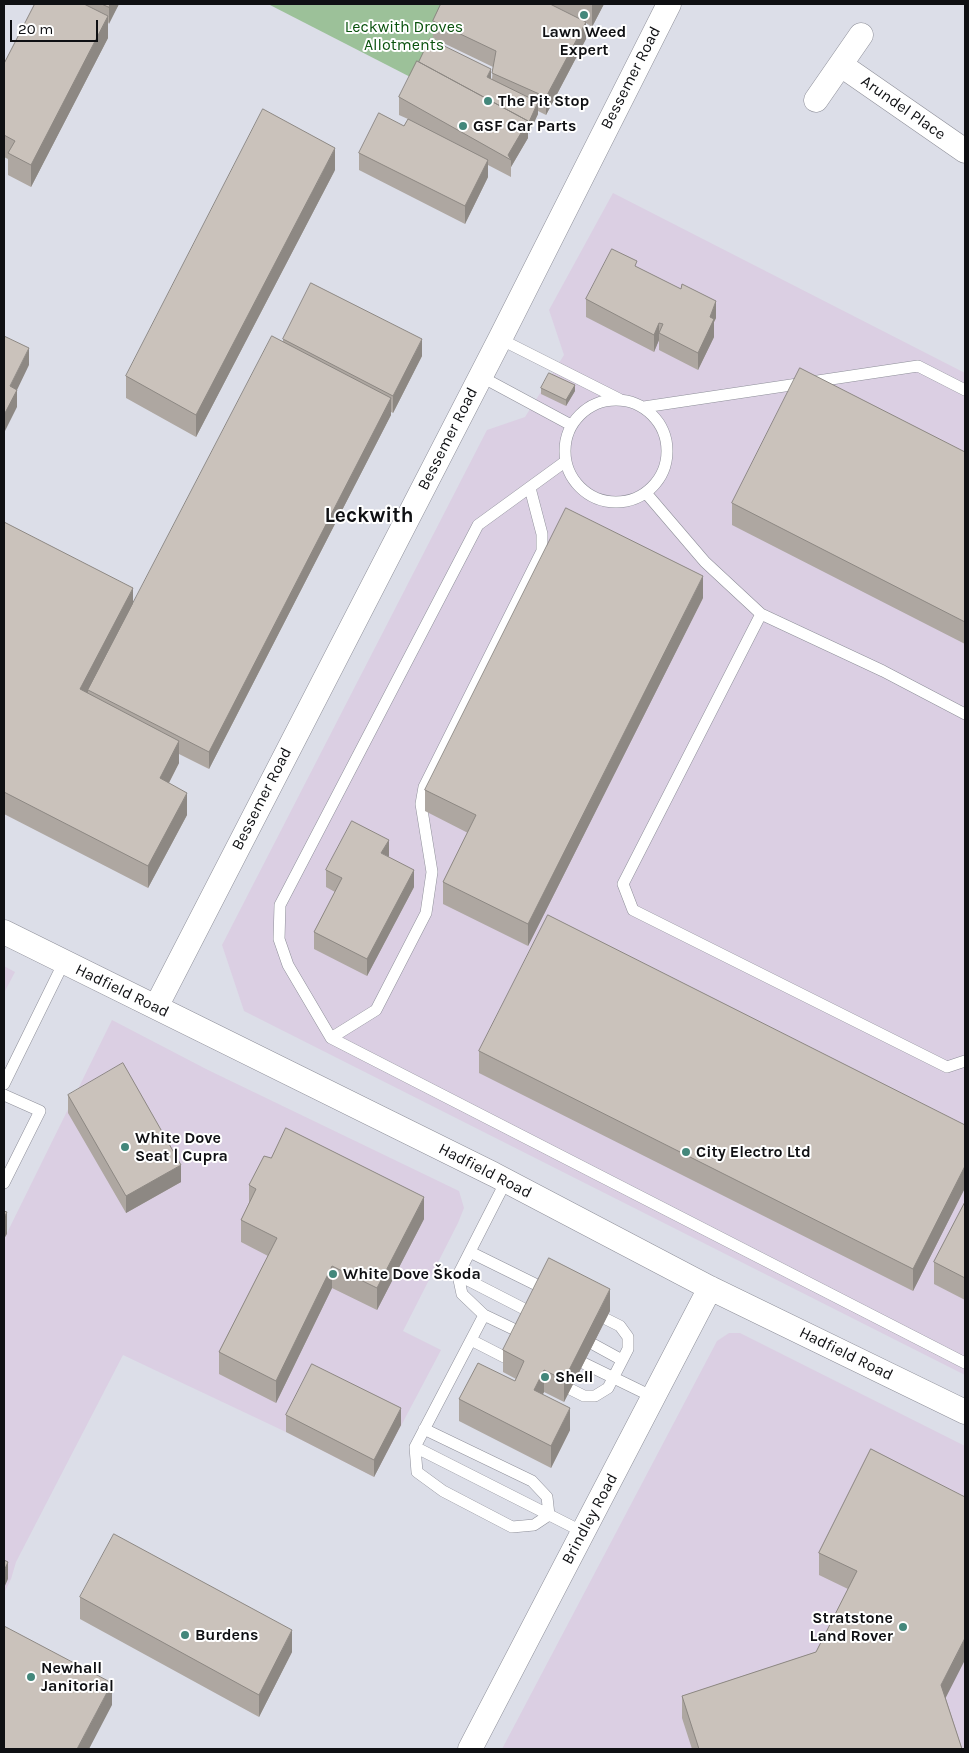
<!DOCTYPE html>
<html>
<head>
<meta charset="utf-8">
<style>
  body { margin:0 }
  #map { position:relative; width:969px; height:1753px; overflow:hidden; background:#dcdee8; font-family:Karla,sans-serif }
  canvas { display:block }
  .frame { position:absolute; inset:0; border:5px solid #0f1013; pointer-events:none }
  .scale { position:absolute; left:10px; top:20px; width:88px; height:22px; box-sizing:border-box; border:2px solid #0f1013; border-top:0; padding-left:6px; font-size:15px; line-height:18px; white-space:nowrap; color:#0f1013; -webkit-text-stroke:4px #fff; paint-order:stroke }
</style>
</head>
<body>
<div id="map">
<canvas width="969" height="1753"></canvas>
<div class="frame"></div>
<div class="scale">20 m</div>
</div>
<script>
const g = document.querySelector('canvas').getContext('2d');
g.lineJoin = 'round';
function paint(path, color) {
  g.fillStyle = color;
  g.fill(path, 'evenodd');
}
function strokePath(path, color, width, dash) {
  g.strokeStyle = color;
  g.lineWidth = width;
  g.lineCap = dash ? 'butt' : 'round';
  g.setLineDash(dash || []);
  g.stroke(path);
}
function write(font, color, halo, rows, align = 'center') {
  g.font = font + ' Karla,sans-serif';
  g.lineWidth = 4;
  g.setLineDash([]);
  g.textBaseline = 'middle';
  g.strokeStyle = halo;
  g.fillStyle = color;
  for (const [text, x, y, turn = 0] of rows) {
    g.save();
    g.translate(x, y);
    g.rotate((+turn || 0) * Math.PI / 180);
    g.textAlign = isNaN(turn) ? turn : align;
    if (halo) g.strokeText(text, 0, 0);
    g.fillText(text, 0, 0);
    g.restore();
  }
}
paint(new Path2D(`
  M 613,193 L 965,373 L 965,1375 L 244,1011 L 222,945 L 487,430 L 525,417 L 564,355 L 549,310 Z
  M 4,966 L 15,972 L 4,993 Z
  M 112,1020 L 208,1070 L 459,1191 L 464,1208 L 458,1223 L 403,1331 L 441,1350 L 374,1477 L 286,1432 L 123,1355 L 16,1562 L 11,1579 L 4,1593 L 4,1239 Z
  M 729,1333 L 740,1333 L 965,1446 L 965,1749 L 502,1749 L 717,1341 Z`), '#dbcfe3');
paint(new Path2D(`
  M 268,4 L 456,4 L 422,83 Z`), '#9cc199');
const lane = new Path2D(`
  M 500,339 L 619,399
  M 480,376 L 571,425
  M565 451a51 51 0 1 1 102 0a51 51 0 1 1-102 0Z
  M 644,407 L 918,366 L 965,390
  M 566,461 L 478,525 L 280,905 L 279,939 L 288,965 L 331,1038 L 965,1363
  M 646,493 L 705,562 L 761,614 L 883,671 L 965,714
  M 761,614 L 623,884 L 633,910 L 947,1067 L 965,1061
  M 331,1038 L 376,1010 L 426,913 L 432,872 L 421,804 L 424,787 L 542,551 L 542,534 L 530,488
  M 4,1084 L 64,962
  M 4,1095 L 40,1111 L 4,1183
  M 506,1181 L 458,1275 L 462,1294 L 484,1315 L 528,1336
  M 470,1252 L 549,1291
  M 458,1275 L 536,1315
  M 484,1315 L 415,1447 L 583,1532
  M 580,1337 L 622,1360
  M 471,1340 L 516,1363
  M 571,1357 L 653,1397
  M 558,1383 L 584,1396 L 595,1396 L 608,1388 L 628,1349 L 628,1337 L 620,1326 L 592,1312
  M 415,1447 L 417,1472 L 443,1491 L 512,1527 L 534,1525 L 549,1515 L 547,1497 L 532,1481 L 424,1429`);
const street = new Path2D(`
  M 841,65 L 965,151
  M 816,100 L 861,35
  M 4,932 L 493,1174 L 710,1288 L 965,1412
  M 156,1007 L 500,339 L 669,4
  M 470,1749 L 710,1288`);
strokePath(lane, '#8e8f99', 12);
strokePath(street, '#8e8f99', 25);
strokePath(lane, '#fff', 11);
strokePath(street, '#fff', 24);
paint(new Path2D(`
  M 35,4 L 119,4 L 108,24 L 108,38 L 31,187 L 8,175 L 8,159 L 4,157 L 4,64 Z
  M 441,4 L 604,4 L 592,27 L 586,23 L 586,39 L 546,115 L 538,111 L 538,114 L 528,133 L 528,138 L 511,167 L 511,177 L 488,165 L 488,177 L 465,224 L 359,170 L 359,153 L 404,126 L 408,119 L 399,115 L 399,97 L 419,62 L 492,79 L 493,67 L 433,38 L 433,21 Z
  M 335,170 L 196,437 L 126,398 L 126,376 Z
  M 637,267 L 716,318 L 714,322 L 714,337 L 698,370 L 659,350 L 659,340 L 654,352 L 586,317 L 586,299 Z
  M 283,339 L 422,356 L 393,413 L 391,412 L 391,415 L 209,769 L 179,754 L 179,763 L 169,783 L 187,815 L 148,888 L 4,814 L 4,522 L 133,604 L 283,342 Z
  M 541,388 L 575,391 L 566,406 L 541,394 Z
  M 965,452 L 965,644 L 732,525 L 732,503 Z
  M 703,598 L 528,946 L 443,904 L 443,882 L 468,833 L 425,811 L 425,790 Z
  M 388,857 L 414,887 L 367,976 L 314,949 L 314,932 L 335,892 L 326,887 L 326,870 Z
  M 479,1051 L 965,1125 L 965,1188 L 913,1291 L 479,1073 Z
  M 68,1095 L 181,1182 L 126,1213 L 68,1113 Z
  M 249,1185 L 424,1219 L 377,1310 L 332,1288 L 276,1403 L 219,1374 L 219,1352 L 268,1256 L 241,1242 L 241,1220 L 249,1203 Z
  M 965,1202 L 965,1300 L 934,1284 L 934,1262 Z
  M 610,1311 L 564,1402 L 544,1392 L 543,1394 L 570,1430 L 551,1468 L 459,1421 L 459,1399 L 515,1381 L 516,1379 L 503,1372 L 503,1350 Z
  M 286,1415 L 401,1425 L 374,1477 L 286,1432 Z
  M 871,1449 L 946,1699 L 962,1749 L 692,1749 L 682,1718 L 682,1696 L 816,1652 L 848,1589 L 819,1575 L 819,1553 Z
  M 80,1597 L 292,1652 L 259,1717 L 80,1619 Z`), '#aea7a1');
paint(new Path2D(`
  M 110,4 L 119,4 L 109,24 L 109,7 Z
  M 592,4 L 604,4 L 592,27 Z
  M 108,16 L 108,38 L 31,187 L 31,165 Z
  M 586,22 L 586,39 L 546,115 L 546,97 Z
  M 491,69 L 491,81 L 487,77 Z
  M 538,102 L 538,114 L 529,134 L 529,122 Z
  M 528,121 L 528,138 L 511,167 L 511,160 L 508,155 Z
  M 335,148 L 335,170 L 196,437 L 196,415 Z
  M 488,160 L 488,177 L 465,224 L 465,206 Z
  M 716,301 L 716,318 L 714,322 L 714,337 L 698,370 L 698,353 L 710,317 Z
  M 659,323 L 659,340 L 654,352 L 654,335 Z
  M 422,339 L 422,356 L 393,413 L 393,396 Z
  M 29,348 L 29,365 L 17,390 L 17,407 L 4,433 L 4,415 L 10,386 Z
  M 575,385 L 575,391 L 566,406 L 566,400 Z
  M 391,398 L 391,415 L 209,769 L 209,752 Z
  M 703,576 L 703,598 L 528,946 L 528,924 Z
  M 133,588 L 133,609 L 88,690 L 88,695 L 80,689 Z
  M 179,741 L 179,763 L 160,800 L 160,778 Z
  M 187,793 L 187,815 L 148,888 L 148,866 Z
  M 389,840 L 389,857 L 381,853 Z
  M 414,870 L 414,887 L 367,976 L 367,959 Z
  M 181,1165 L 181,1182 L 126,1213 L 126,1196 Z
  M 965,1166 L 965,1188 L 913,1291 L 913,1269 Z
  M 424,1197 L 424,1219 L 377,1310 L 377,1288 Z
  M 7,1212 L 7,1234 L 4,1239 L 4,1218 Z
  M 332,1266 L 332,1288 L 276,1403 L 276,1381 Z
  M 610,1289 L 610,1311 L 564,1402 L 564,1380 Z
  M 544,1370 L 544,1392 L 534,1411 L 534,1390 Z
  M 401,1408 L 401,1425 L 374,1477 L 374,1460 Z
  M 570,1408 L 570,1430 L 551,1468 L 551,1446 Z
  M 8,1562 L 8,1579 L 4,1588 L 4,1571 Z
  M 292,1630 L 292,1652 L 259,1717 L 259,1695 Z
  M 965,1638 L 965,1660 L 941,1707 L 941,1685 Z
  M 112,1683 L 112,1705 L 89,1749 L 77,1749 Z`), '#8d8883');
const building = new Path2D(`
  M 35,4 L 84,4 L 108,16 L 31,165 L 8,153 L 15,141 L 4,135 L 4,64 Z
  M 102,4 L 110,4 L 109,7 Z
  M 441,4 L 550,4 L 586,22 L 546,97 L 492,73 L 496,51 L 433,21 Z
  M 430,39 L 491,69 L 487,77 L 538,102 L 529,122 L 528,121 L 419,62 Z
  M 417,61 L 528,121 L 508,155 L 511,160 L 399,97 Z
  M 263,109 L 335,148 L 196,415 L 126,376 Z
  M 379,113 L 404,126 L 408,119 L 488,160 L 465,206 L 359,153 Z
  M 612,249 L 637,261 L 635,266 L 681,289 L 682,284 L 716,301 L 710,317 L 714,319 L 698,353 L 659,333 L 663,324 L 659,323 L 654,335 L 586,299 Z
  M 311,283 L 422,339 L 393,396 L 283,339 Z
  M 4,336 L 29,348 L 10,386 L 17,390 L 4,415 Z
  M 272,336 L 391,398 L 209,752 L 88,690 Z
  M 800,368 L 965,452 L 965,622 L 732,503 Z
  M 549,373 L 575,385 L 566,400 L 541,388 Z
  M 566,508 L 703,576 L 528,924 L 443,882 L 476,815 L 425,790 Z
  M 4,522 L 133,588 L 80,689 L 179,741 L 160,778 L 187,793 L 148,866 L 4,792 Z
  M 352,821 L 389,840 L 381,853 L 414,870 L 367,959 L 314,932 L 342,878 L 326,870 Z
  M 548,915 L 965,1125 L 965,1166 L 913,1269 L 479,1051 Z
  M 123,1063 L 181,1165 L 126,1196 L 68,1095 Z
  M 286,1128 L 424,1197 L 377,1288 L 332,1266 L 276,1381 L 219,1352 L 277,1238 L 241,1220 L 256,1189 L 249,1185 L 264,1156 L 271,1158 Z
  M 965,1202 L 965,1278 L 934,1262 Z
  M 4,1211 L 7,1212 L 4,1218 Z
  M 549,1258 L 610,1289 L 564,1380 L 544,1370 L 534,1390 L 570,1408 L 551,1446 L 459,1399 L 478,1363 L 515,1381 L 524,1361 L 503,1350 Z
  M 312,1364 L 401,1408 L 374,1460 L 286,1415 Z
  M 871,1449 L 965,1497 L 965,1638 L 941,1685 L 962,1749 L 699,1749 L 682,1696 L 816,1652 L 857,1571 L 819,1553 Z
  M 114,1534 L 292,1630 L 259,1695 L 80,1597 Z
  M 4,1560 L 8,1562 L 4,1571 Z
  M 4,1626 L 112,1683 L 77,1749 L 4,1749 Z`);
paint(building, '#cac2bb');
strokePath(building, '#8d8883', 1);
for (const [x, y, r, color] of [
  [584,15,5,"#43877b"],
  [488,101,5,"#43877b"],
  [463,126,5,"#43877b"],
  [125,1147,5,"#43877b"],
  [686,1152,5,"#43877b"],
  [333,1274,5,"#43877b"],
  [545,1377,5,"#43877b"],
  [903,1627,5,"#43877b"],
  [185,1635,5,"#43877b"],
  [31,1677,5,"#43877b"]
]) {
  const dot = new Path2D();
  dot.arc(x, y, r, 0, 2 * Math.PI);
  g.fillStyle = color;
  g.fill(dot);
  strokePath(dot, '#fff', 2);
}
write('16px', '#09520d', '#fff', [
  ["Leckwith Droves",404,27],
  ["Allotments",404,45]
]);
write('bold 16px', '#0f1013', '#fff', [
  ["Lawn Weed",584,32,"center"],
  ["Expert",584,50,"center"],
  ["The Pit Stop",498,101],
  ["GSF Car Parts",473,126],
  ["White Dove",135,1138],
  ["Seat | Cupra",135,1156],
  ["City Electro Ltd",696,1152],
  ["White Dove Škoda",343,1274],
  ["Shell",555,1377],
  ["Stratstone",893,1618,"right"],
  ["Land Rover",893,1636,"right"],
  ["Burdens",195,1635],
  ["Newhall",41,1668],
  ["Janitorial",41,1686]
], 'left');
write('16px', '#0f1013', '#fff', [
  ["Bessemer Road",631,78,-63],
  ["Arundel Place",903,108,35],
  ["Bessemer Road",448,439,-63],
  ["Bessemer Road",262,799,-63],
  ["Hadfield Road",122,991,26],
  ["Hadfield Road",485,1171,27],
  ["Hadfield Road",846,1354,26],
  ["Brindley Road",590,1519,-62]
]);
write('bold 21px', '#0f1013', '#fff', [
  ["Leckwith",369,516]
]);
</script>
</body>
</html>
